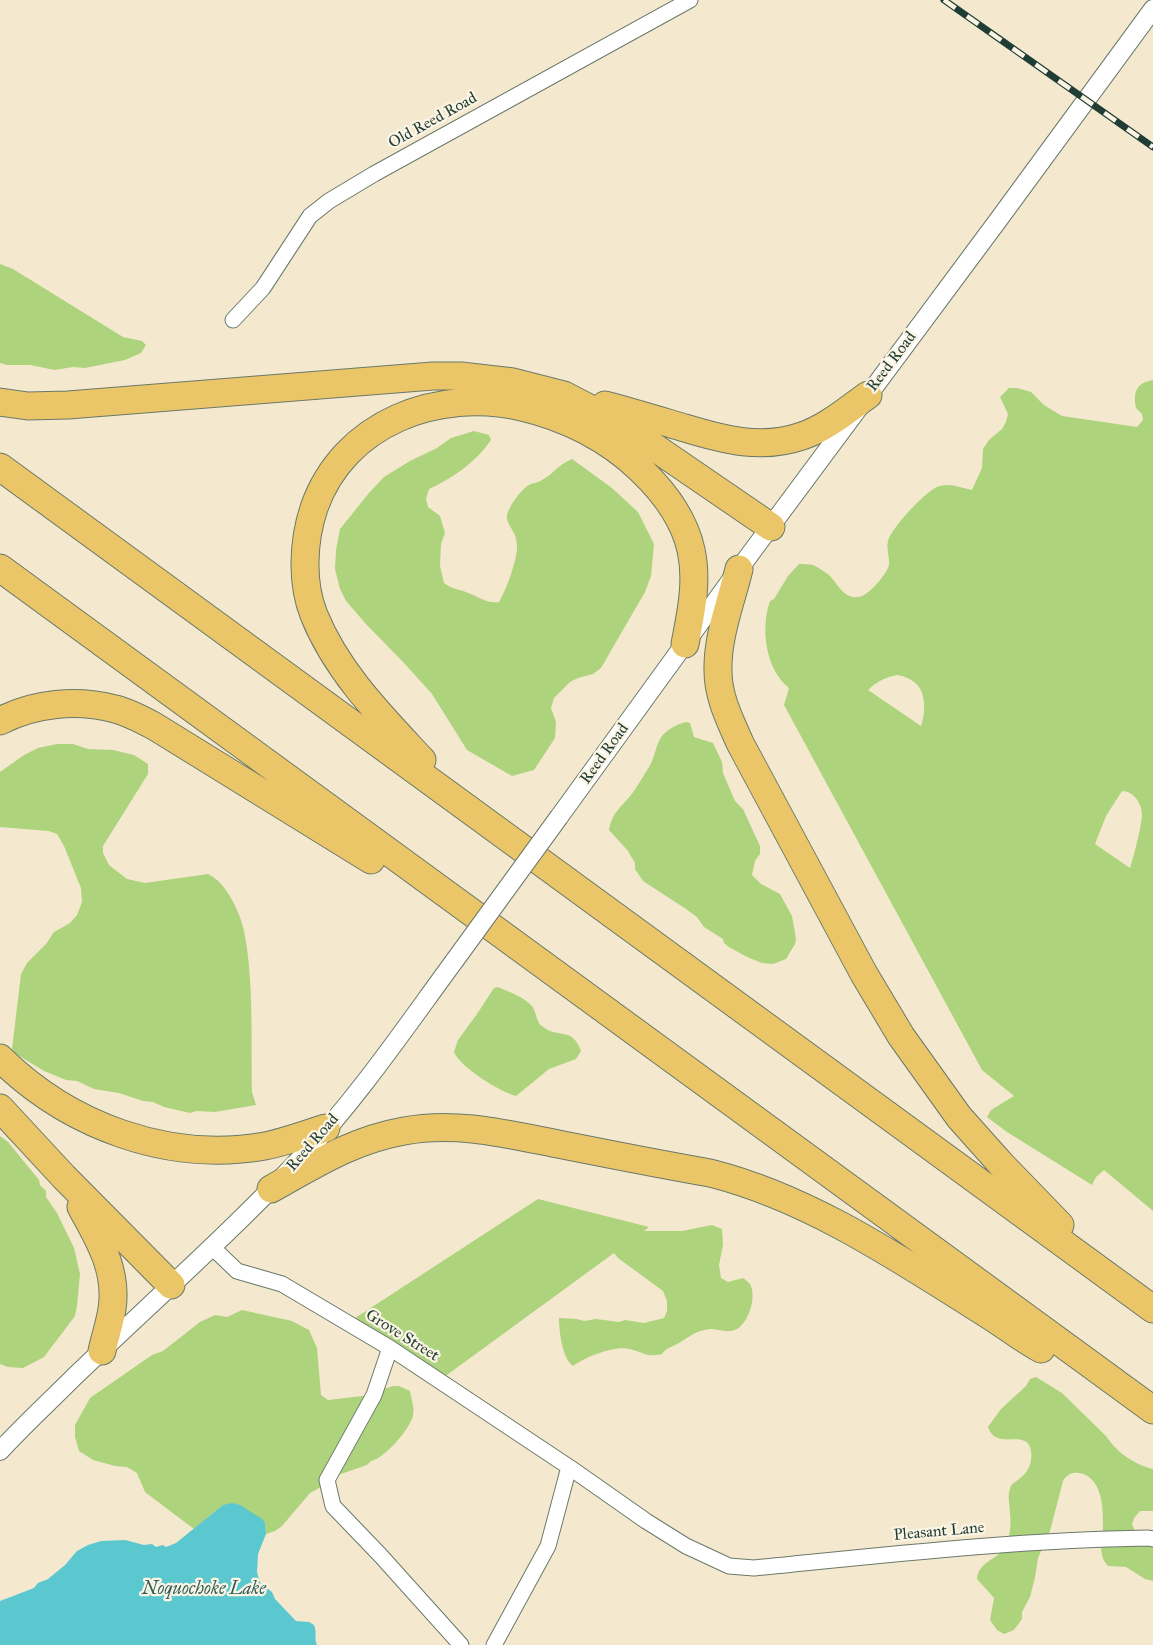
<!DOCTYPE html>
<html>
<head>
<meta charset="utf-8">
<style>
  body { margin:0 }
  canvas { display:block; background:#f4e9ce }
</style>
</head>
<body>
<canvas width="1153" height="1645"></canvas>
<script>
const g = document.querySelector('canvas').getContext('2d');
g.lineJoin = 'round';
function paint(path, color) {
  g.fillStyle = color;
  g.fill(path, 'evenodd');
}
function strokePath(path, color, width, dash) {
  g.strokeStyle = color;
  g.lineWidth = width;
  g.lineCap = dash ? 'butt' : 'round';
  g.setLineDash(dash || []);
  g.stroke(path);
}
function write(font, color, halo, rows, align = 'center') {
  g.font = font + ' "IM FELL Great Primer",serif';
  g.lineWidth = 4.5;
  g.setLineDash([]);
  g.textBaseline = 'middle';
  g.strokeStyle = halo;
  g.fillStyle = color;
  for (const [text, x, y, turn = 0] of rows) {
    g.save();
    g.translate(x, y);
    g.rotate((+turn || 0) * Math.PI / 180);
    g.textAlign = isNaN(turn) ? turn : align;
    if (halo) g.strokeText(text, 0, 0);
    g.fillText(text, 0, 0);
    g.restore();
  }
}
paint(new Path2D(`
  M 0,264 L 13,269 L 123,337 L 142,341 L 146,345 L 141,353 L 125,360 L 85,368 L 73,367 L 55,370 L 30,365 L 7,365 L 0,363 Z
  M 1153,380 L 1153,1211 L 1104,1170 L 1096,1177 L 1092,1185 L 1007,1132 L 987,1117 L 991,1110 L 1014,1096 L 982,1070 L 784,705 L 789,688 C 766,670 760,629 770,601 L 774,599 L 788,576 L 799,564 C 804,564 809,564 813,565 C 818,567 825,572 829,575 C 838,584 845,602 862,596 C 870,593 887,574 889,565 C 890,557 885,546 889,538 C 894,526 928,488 940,486 C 950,483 962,488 972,490 L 982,468 L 983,449 L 989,440 L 1002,429 L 1006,422 L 1008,414 L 1000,397 L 1009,388 L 1017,388 L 1031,392 L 1044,405 L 1062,416 L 1137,427 L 1143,420 L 1142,414 L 1136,408 C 1133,392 1136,383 1153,380 ZM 897,675 C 905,676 914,680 919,687 C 926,697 925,715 921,726 L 868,690 C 876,682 886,677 897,675 ZM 1122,791 C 1134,791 1142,804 1142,815 C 1141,829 1134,855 1130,868 L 1095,844 L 1106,816 Z
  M 474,431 L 489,435 L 491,440 C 476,462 453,478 429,489 L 426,499 L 428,507 L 440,516 L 445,533 L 441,544 L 440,566 L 444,583 C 452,589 458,589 466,592 C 477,596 487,604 499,602 C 506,591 518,558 517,545 C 516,531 510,530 507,519 C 505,511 521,489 529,485 C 533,483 538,483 542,480 C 554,474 557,465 572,459 L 612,488 L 638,512 L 654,544 L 651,576 L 645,592 L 601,668 L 593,674 L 578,678 L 570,682 L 554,698 L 551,708 L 556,722 L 555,738 L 534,770 L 512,776 L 467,750 L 432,694 L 404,663 L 366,624 L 346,601 L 340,589 L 335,569 L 336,550 L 340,529 L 369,493 L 384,477 L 410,461 L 437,448 L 451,438 Z
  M 686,722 L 690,723 L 694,737 L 713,743 L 722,762 L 723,773 L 735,801 L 743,809 L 760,846 L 760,854 L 755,861 L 752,875 L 761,884 L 780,894 L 792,916 L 796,939 L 795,944 L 786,959 L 773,964 L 762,963 L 747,957 L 729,947 L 724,943 L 723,939 L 704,927 L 697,917 L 686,909 L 643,881 L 635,869 L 635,863 L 628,851 L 609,830 C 612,813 621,807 631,795 C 638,786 643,776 649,767 C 655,758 655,746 662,736 C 668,729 677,724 686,722 Z
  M 57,744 L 73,744 L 88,749 L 113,750 L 134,755 L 148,764 L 148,774 L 103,846 L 103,853 L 109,865 L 127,879 L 145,883 L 208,874 C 226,882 240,912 244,931 C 254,980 251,1041 252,1092 L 256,1105 L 215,1112 L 197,1111 L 190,1113 L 164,1107 L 153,1102 L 143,1101 L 119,1093 L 94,1089 L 77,1081 L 66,1080 L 44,1071 L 16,1054 L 12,1049 L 21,974 L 27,963 L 46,944 L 54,932 L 70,923 L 77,915 L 82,902 L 81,888 L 64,846 L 57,834 L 49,831 L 0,827 L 0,772 L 24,755 L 38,748 Z
  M 498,987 C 509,992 524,997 532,1006 C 537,1013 536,1023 543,1027 C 559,1039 572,1026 581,1051 L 576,1059 L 549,1069 L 516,1096 C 500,1092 460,1067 454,1052 L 458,1040 L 477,1014 L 494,988 Z
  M 0,1136 L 8,1142 L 39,1180 L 40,1185 L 46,1191 L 46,1197 L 57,1213 L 74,1248 L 80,1274 L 77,1306 L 75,1316 L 44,1357 L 23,1368 L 8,1367 L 0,1364 Z
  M 538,1199 L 649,1227 L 644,1231 L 682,1231 L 712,1225 L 722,1229 L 723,1245 L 719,1265 L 721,1278 L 728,1282 L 743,1278 C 745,1279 748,1282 750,1284 C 757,1296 749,1322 737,1329 C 728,1334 719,1329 710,1329 C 696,1330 688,1338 677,1344 C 670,1348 666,1348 662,1354 C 647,1358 643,1352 630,1349 C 615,1345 585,1357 573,1366 C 562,1358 559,1331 559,1318 L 577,1319 L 584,1321 L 596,1319 L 619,1322 L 625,1320 L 644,1323 L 664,1318 L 667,1311 L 667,1301 L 663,1291 L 618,1258 L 614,1253 L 440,1380 L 346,1324 Z
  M 242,1310 L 292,1321 L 309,1330 L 317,1348 L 321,1395 L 328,1400 L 362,1396 L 393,1386 L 399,1386 L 410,1391 C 411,1398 415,1409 413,1415 C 411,1428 384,1459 371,1461 L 367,1465 L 338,1475 L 330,1482 L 310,1493 L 282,1526 L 275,1531 L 266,1534 L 265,1523 L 223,1505 L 194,1529 L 145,1492 L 137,1473 L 127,1467 L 115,1466 L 93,1460 L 79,1451 L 75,1437 L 75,1425 L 90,1398 L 152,1355 L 163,1351 L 200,1322 L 215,1315 L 227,1317 Z
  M 1036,1377 L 1062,1393 L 1106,1436 C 1116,1452 1135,1465 1153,1469 L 1153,1511 L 1140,1511 L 1134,1518 L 1132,1525 L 1139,1538 L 1153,1546 L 1153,1581 L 1145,1579 L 1126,1567 L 1108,1566 C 1097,1555 1103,1538 1103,1525 C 1103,1506 1102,1477 1079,1473 C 1071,1472 1067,1475 1063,1481 L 1050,1531 L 1038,1558 L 1035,1577 L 1030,1597 L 1022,1612 L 1022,1619 L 1014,1630 L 1004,1634 L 997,1630 L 990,1620 L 994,1598 L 977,1579 C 978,1564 992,1561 1001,1552 C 1013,1537 1011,1521 1009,1503 C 1009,1498 1008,1494 1010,1489 C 1011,1483 1015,1483 1019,1479 C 1028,1473 1033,1462 1031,1451 C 1027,1427 996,1452 988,1427 L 1001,1409 L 1026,1386 L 1030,1379 Z`), '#add37c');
paint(new Path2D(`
  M 232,1503 L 240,1505 L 262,1519 L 265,1523 L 266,1534 L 258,1554 L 257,1572 L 260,1583 L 272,1592 L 275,1599 L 296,1621 L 309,1622 L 314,1625 C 317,1632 314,1638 317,1645 L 0,1645 L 0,1601 L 34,1588 L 38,1583 L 48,1579 L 65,1565 L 77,1551 L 88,1545 L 101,1541 L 125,1540 L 144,1545 L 152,1544 L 156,1547 L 163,1545 L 166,1547 L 176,1543 L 223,1505 Z`), '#5bc8cf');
const minor = new Path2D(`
  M 233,320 L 263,288 L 310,216 L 329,201 L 374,174 L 690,0
  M 212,1247 L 237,1271 L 282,1284 L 390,1348 L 569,1467 L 646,1521 L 686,1546 L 729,1566 L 754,1568 C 885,1555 1016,1540 1148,1538 L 1153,1539
  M 390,1348 L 374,1395 L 327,1480 L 333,1506 L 381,1556 L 461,1645
  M 494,1645 L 548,1546 L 569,1467`);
const tertiary = new Path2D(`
  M 559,817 L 739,569 L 999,219 L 1153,9
  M 0,1451 C 24,1425 49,1402 74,1377 C 149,1305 227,1236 299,1160 C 357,1099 405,1028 455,960`);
const motorway = new Path2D(`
  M 0,402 L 28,406 L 68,405 L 433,376 L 461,376 L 513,382 L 564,395 L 616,422 L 638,436 L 771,527
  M 605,405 C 632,412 658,420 685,428 C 724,440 762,450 802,436 C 826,428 847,410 868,395
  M 0,467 L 1153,1309
  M 0,568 L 1153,1410
  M 739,569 C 731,602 717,637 718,671 C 718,697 730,720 740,743 L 864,974 L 901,1036 L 959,1117 L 1000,1163 L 1060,1225
  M 0,721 C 34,703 77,699 115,709 C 128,712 141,719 154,726 L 371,860
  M 422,760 C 381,716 337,672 314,615 C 301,583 303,541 314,508 C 344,422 438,388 522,407 C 566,417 609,439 641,470 C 664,492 684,518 691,550 C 698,581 691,613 685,644
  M 0,1058 C 69,1126 168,1163 265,1146 C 286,1142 306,1134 326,1128
  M 0,1108 L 64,1177 L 171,1285
  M 271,1189 C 316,1164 353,1140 404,1131 C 456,1121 507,1134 558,1144 C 608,1154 659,1164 710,1173 C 810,1198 901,1260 987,1314 C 1005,1325 1022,1339 1041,1349
  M 81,1207 C 99,1239 118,1271 112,1309 C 110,1323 105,1337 102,1351`);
strokePath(minor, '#6a796a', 17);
strokePath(tertiary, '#6a796a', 20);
strokePath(motorway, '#6a796a', 29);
strokePath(minor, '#fff', 15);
strokePath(tertiary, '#fff', 18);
strokePath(motorway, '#ebc669', 27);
const rail = new Path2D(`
  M 944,0 L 1153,147`);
strokePath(rail, '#1f3d34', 7);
strokePath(rail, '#fcf5e5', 4.5, [14]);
const tertiaryBridge = new Path2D(`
  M 455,960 L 559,817`);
strokePath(tertiaryBridge, '#6a796a', 20, []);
strokePath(tertiaryBridge, '#fff', 18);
write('16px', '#1f3d34', '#fcf5e5', [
  ["Old Reed Road",433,121,-29],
  ["Reed Road",892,362,-53],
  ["Reed Road",605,754,-54],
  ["Reed Road",313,1143,-49],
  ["Grove Street",402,1336,32],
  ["Pleasant Lane",939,1532,-5]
]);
write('italic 18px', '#2e605b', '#fcf5e5', [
  ["Noquochoke Lake",204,1590]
]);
</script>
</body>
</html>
